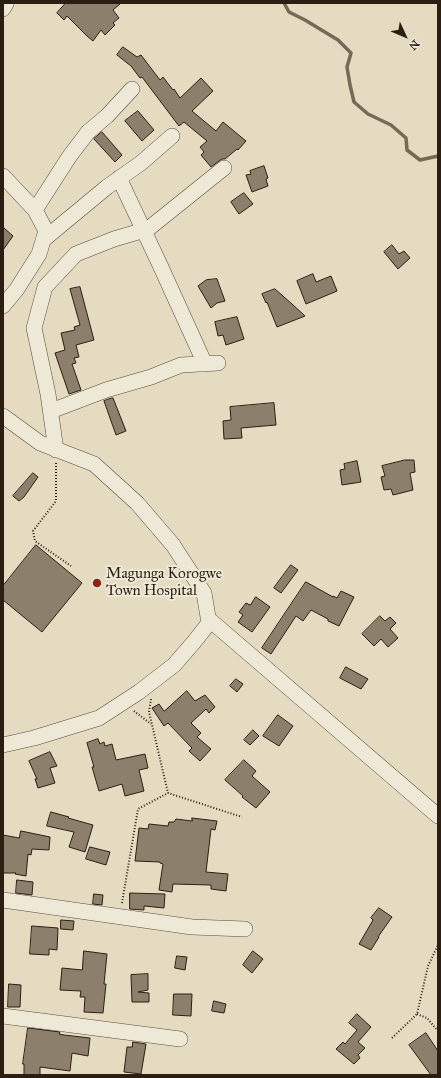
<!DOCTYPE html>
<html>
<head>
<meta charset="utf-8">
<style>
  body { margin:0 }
  #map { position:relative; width:441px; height:1078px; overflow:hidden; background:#e5dbc0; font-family:"IM FELL Great Primer",serif }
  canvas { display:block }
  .frame { position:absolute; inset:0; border:4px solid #2c1e13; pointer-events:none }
  .north { position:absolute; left:385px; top:16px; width:40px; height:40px; -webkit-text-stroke:3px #eee8d6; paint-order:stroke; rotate:134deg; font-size:11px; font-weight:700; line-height:16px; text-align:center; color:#2c1e13 }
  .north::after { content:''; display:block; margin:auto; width:14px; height:18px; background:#2c1e13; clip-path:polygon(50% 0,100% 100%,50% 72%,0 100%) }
</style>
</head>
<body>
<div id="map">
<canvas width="441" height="1078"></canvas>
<div class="frame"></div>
<div class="north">N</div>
</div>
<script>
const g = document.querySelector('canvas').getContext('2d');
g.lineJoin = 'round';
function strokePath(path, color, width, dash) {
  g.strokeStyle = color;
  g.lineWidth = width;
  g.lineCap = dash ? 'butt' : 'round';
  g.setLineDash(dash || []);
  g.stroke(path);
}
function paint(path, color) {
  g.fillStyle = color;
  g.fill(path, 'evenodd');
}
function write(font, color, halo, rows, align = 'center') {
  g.font = font + ' "IM FELL Great Primer",serif';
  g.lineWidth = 4;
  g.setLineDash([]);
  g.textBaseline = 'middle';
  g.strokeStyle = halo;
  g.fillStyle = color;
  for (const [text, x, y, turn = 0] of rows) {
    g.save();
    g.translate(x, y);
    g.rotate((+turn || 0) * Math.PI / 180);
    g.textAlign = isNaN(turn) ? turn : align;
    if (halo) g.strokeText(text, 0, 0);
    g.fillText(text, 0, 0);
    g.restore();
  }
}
strokePath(new Path2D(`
  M 284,3 L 289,12 L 305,20 L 338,40 L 351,53 L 347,67 L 350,85 L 354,102 L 368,114 L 391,125 L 406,138 L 407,150 L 420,160 L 438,156`), '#756957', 3.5);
const building = new Path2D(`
  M 66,3 L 121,3 L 113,10 L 119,18 L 113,23 L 115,25 L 105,35 L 101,30 L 93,41 L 87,36 L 67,16 L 64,20 L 57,13 Z
  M 123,47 L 137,57 L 141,55 L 160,80 L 163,77 L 173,90 L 174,89 L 180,98 L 201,78 L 213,91 L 192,111 L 216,131 L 223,122 L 246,141 L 238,150 L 237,149 L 225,159 L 222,159 L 219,161 L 211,167 L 201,155 L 204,152 L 200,147 L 207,141 L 184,122 L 179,126 L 142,77 L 140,78 L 131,66 L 117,55 Z
  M 138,111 L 154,130 L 142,141 L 125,121 Z
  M 102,132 L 122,155 L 115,162 L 94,139 Z
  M 264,166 L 268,178 L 266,179 L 268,186 L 252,192 L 246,175 L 251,174 L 250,171 Z
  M 244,193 L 253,204 L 239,214 L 231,202 Z
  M 3,227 L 13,236 L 3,250 Z
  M 392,245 L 399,254 L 404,251 L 410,258 L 398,269 L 384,252 Z
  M 313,274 L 316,282 L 331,276 L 337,291 L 306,304 L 297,281 Z
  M 217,279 L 225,301 L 217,303 L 211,308 L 198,286 L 206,280 Z
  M 80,287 L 94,340 L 76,345 L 79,357 L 74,358 L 76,363 L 72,364 L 81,390 L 69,394 L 55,353 L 65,350 L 61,333 L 75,330 L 74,327 L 80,325 L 70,289 Z
  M 275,289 L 292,304 L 305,316 L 277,327 L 267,302 L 266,303 L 262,294 Z
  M 237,317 L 244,339 L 226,345 L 223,335 L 218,336 L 215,322 Z
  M 112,398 L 113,398 L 126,431 L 116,435 L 104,401 Z
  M 274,403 L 276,425 L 241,428 L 242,438 L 224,439 L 223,421 L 231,420 L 230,407 Z
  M 405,460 L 414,460 L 415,472 L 410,473 L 413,490 L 393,495 L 391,489 L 384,490 L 381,477 L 385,476 L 382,466 Z
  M 357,461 L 361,482 L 342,485 L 340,470 L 345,469 L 344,464 Z
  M 33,473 L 38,477 L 24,497 L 19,501 L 13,496 Z
  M 36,545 L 82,583 L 42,632 L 3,600 L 3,586 Z
  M 291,565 L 298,570 L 281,593 L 274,588 Z
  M 306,582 L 333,597 L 333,596 L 337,598 L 341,591 L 354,597 L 339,626 L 328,621 L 328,619 L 311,610 L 303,621 L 296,616 L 271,654 L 262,648 Z
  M 256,597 L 270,607 L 252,632 L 238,622 L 243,615 L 239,612 L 246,603 L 250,605 Z
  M 380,616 L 385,621 L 390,617 L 396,623 L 390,629 L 398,638 L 388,647 L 381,639 L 374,646 L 362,634 Z
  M 346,667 L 368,679 L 361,689 L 340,678 Z
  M 236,679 L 243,684 L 237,692 L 230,686 Z
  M 187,691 L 195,701 L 205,695 L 215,707 L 209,713 L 206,709 L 191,723 L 201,733 L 197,737 L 211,749 L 200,761 L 189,751 L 192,748 L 168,723 L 164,726 L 152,708 L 159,704 L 164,711 Z
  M 278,715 L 293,726 L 279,746 L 263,736 Z
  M 253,730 L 259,736 L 250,745 L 244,740 Z
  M 98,739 L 100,744 L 104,742 L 105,746 L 112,744 L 116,760 L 145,754 L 148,768 L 139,770 L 144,791 L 125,796 L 122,784 L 99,791 L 92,767 L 94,767 L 87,743 Z
  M 50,752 L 57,766 L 50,768 L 55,783 L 38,788 L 35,779 L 37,779 L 29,761 Z
  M 244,760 L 256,771 L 252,776 L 270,792 L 256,808 L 242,797 L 243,796 L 225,780 Z
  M 51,812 L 69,817 L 68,818 L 93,825 L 85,852 L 69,847 L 74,832 L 47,826 Z
  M 192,818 L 217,821 L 215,830 L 211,829 L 206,872 L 228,874 L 226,891 L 211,889 L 211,885 L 173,884 L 172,892 L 159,890 L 163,864 L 160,863 L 160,862 L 135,861 L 139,828 L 148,829 L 149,824 L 168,826 L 169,822 L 174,822 L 176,819 L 192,821 Z
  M 21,831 L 50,837 L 49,850 L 32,849 L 31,855 L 28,854 L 26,876 L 15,874 L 16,873 L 3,873 L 3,835 L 19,838 Z
  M 90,847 L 110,852 L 106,865 L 86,859 Z
  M 17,880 L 33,882 L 32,895 L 16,893 Z
  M 130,893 L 165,894 L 164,908 L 144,906 L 144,910 L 130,909 Z
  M 94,894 L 103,895 L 102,905 L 93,904 Z
  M 379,908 L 392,917 L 378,937 L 379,937 L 371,950 L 359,944 L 373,920 L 371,918 Z
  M 61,920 L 74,921 L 73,930 L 61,929 Z
  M 32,926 L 58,928 L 57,950 L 49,949 L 49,955 L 30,954 Z
  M 84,951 L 107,954 L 104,984 L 106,984 L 103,1013 L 84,1012 L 85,997 L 80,997 L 81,991 L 60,990 L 62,968 L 82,970 Z
  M 253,951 L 263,959 L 252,973 L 243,965 Z
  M 177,956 L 187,957 L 185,970 L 175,968 Z
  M 148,974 L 148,990 L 138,992 L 149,993 L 149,1002 L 132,1002 L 131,975 Z
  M 9,984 L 21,985 L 20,1007 L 8,1007 Z
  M 174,994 L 192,994 L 191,1016 L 173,1015 Z
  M 214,1001 L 226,1004 L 224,1013 L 212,1011 Z
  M 357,1014 L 371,1027 L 358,1042 L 365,1048 L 358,1055 L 360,1058 L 354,1064 L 336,1049 L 343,1042 L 345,1044 L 357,1030 L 349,1023 Z
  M 28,1028 L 60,1032 L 59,1034 L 64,1035 L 90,1038 L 88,1056 L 72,1053 L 70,1071 L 40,1067 L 40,1075 L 24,1075 L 24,1064 L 23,1064 Z
  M 426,1033 L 438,1051 L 438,1075 L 431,1075 L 409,1045 Z
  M 133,1042 L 146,1044 L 141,1074 L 124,1072 L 127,1047 L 132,1047 Z`);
paint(building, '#8c806d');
strokePath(building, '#2c1e13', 1);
const minor = new Path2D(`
  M 3,9 L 6,4 L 5,3
  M 3,176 L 35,210 L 46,231 L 39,254 L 17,289 L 3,306
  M 119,178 L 160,265 L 205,364
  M 35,210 L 69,157 L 88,132 L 107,116 L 132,89
  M 43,240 L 107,187 L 141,163 L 172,136
  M 51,411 L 106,390 L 151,377 L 181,365 L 218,363
  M 3,416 L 40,443 L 94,464 L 137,503 L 173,545 L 204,593 L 209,623 L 194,642 L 174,665 L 139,692 L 99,718 L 34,738 L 3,745
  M 56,450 L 48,394 L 34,328 L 45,287 L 76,254 L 114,239 L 148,229 L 224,168
  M 209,623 L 211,621 L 438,816
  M 3,900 L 192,927 L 245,929
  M 3,1016 L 180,1039`);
strokePath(minor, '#5a4d3e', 16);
strokePath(new Path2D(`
  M 56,463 L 56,501 L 33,531 L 35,541 L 71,566
  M 151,699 L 149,712 L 168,793
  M 134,711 L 151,724
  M 122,903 L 138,809 L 168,793 L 242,817
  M 417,1014 L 427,1018 L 438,1031
  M 392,1038 L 417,1014 L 428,966 L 438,945`), '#2c1e13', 2, [1, 2]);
strokePath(minor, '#eee8d6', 15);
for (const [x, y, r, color] of [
  [97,583,5,"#8f2418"]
]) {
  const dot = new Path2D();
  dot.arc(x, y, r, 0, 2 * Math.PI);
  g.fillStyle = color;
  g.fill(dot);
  strokePath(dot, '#eee8d6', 1.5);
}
write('15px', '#2c1e13', '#eee8d6', [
  ["Magunga Korogwe",106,574],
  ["Town Hospital",106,591]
], 'left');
</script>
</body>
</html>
